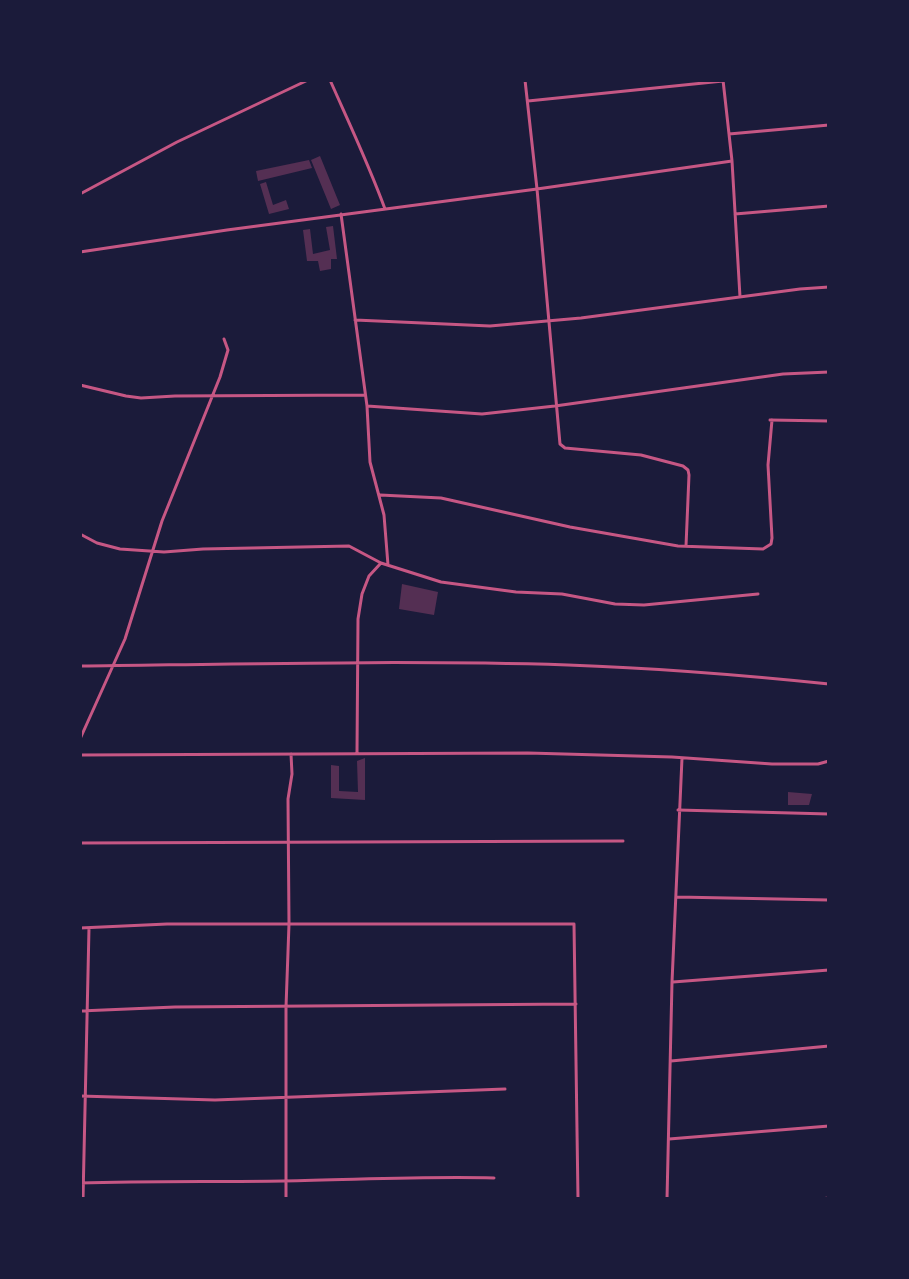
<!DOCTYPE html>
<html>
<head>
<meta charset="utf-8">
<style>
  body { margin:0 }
  #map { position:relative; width:909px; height:1279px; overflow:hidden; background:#1b1b3a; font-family:Manrope,sans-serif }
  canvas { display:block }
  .frame { position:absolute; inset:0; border:82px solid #1b1b3a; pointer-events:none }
</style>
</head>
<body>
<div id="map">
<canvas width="909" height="1279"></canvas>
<div class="frame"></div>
</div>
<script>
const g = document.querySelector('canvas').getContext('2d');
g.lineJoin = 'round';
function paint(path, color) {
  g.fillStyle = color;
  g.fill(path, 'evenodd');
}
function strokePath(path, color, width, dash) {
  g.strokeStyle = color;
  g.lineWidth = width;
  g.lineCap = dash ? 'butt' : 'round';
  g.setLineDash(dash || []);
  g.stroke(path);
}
paint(new Path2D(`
  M 320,156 L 340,205 L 331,209 L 311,160 Z
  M 309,160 L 312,168 L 258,181 L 256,171 Z
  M 266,182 L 273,205 L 286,200 L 289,209 L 269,214 L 260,184 Z
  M 333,226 L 337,259 L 331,259 L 331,269 L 320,271 L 318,261 L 307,261 L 303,230 L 310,229 L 313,254 L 330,250 L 326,227 Z
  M 402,584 L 438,592 L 434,615 L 399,609 Z
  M 365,758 L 365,800 L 331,798 L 331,765 L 339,766 L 339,791 L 358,792 L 357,761 Z
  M 788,792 L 812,794 L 809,805 L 788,805 Z`), '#542f53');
strokePath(new Path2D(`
  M 330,80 C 349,123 369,165 385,209
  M 525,80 L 537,189 L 560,444 L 565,448 L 641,455 L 683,466 L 688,470 L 689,475 L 686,546
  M 80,81 L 83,80
  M 528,101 L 723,81
  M 729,134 L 829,125
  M 732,161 L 740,297
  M 80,194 L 177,142 L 308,80
  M 341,214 L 367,406 L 370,462 L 384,515 L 388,565
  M 735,214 L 829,206
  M 80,252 L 227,230 L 537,189 L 732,161 L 723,80
  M 355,320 L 490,326 L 581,318 L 800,289 L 829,287
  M 80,385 L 126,396 L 141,398 L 175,396 L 365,395
  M 367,406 L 482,414 L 555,406 L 783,374 L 829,372
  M 770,420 L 829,421
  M 380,495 L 441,498 L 570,527 L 678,546 L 763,549 L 771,544 L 772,538 L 768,465 L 772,420
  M 80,534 L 97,543 L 120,549 L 164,552 L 203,549 L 349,546 L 381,563 L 441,582 L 516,592 L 562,594 L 615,604 L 644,605 L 758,594
  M 80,666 C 243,664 405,660 568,665 C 655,668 742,675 829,684
  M 80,739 L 125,639 L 162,521 L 220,377 L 228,350 L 224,339
  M 357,752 L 358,619 L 362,594 L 369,576 L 381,563
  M 80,755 L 528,753 L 672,757 L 772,764 L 818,764 L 829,761
  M 678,810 L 829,814
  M 80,843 L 623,841
  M 677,897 L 829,900
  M 80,928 L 167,924 L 574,924 L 578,1199
  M 673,982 L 829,970
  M 80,1011 L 175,1007 L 576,1004
  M 671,1061 L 829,1046
  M 80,1096 L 215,1100 L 505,1089
  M 669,1139 L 829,1126
  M 80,1183 C 148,1181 216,1182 284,1181 C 354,1180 423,1176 494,1178
  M 83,1199 L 89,928
  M 286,1199 L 286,1007 L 289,924 L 288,799 L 292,774 L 291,754
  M 667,1199 L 672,982 L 682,758
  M 820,1199 L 829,1198`), '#c65784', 3);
</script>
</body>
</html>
